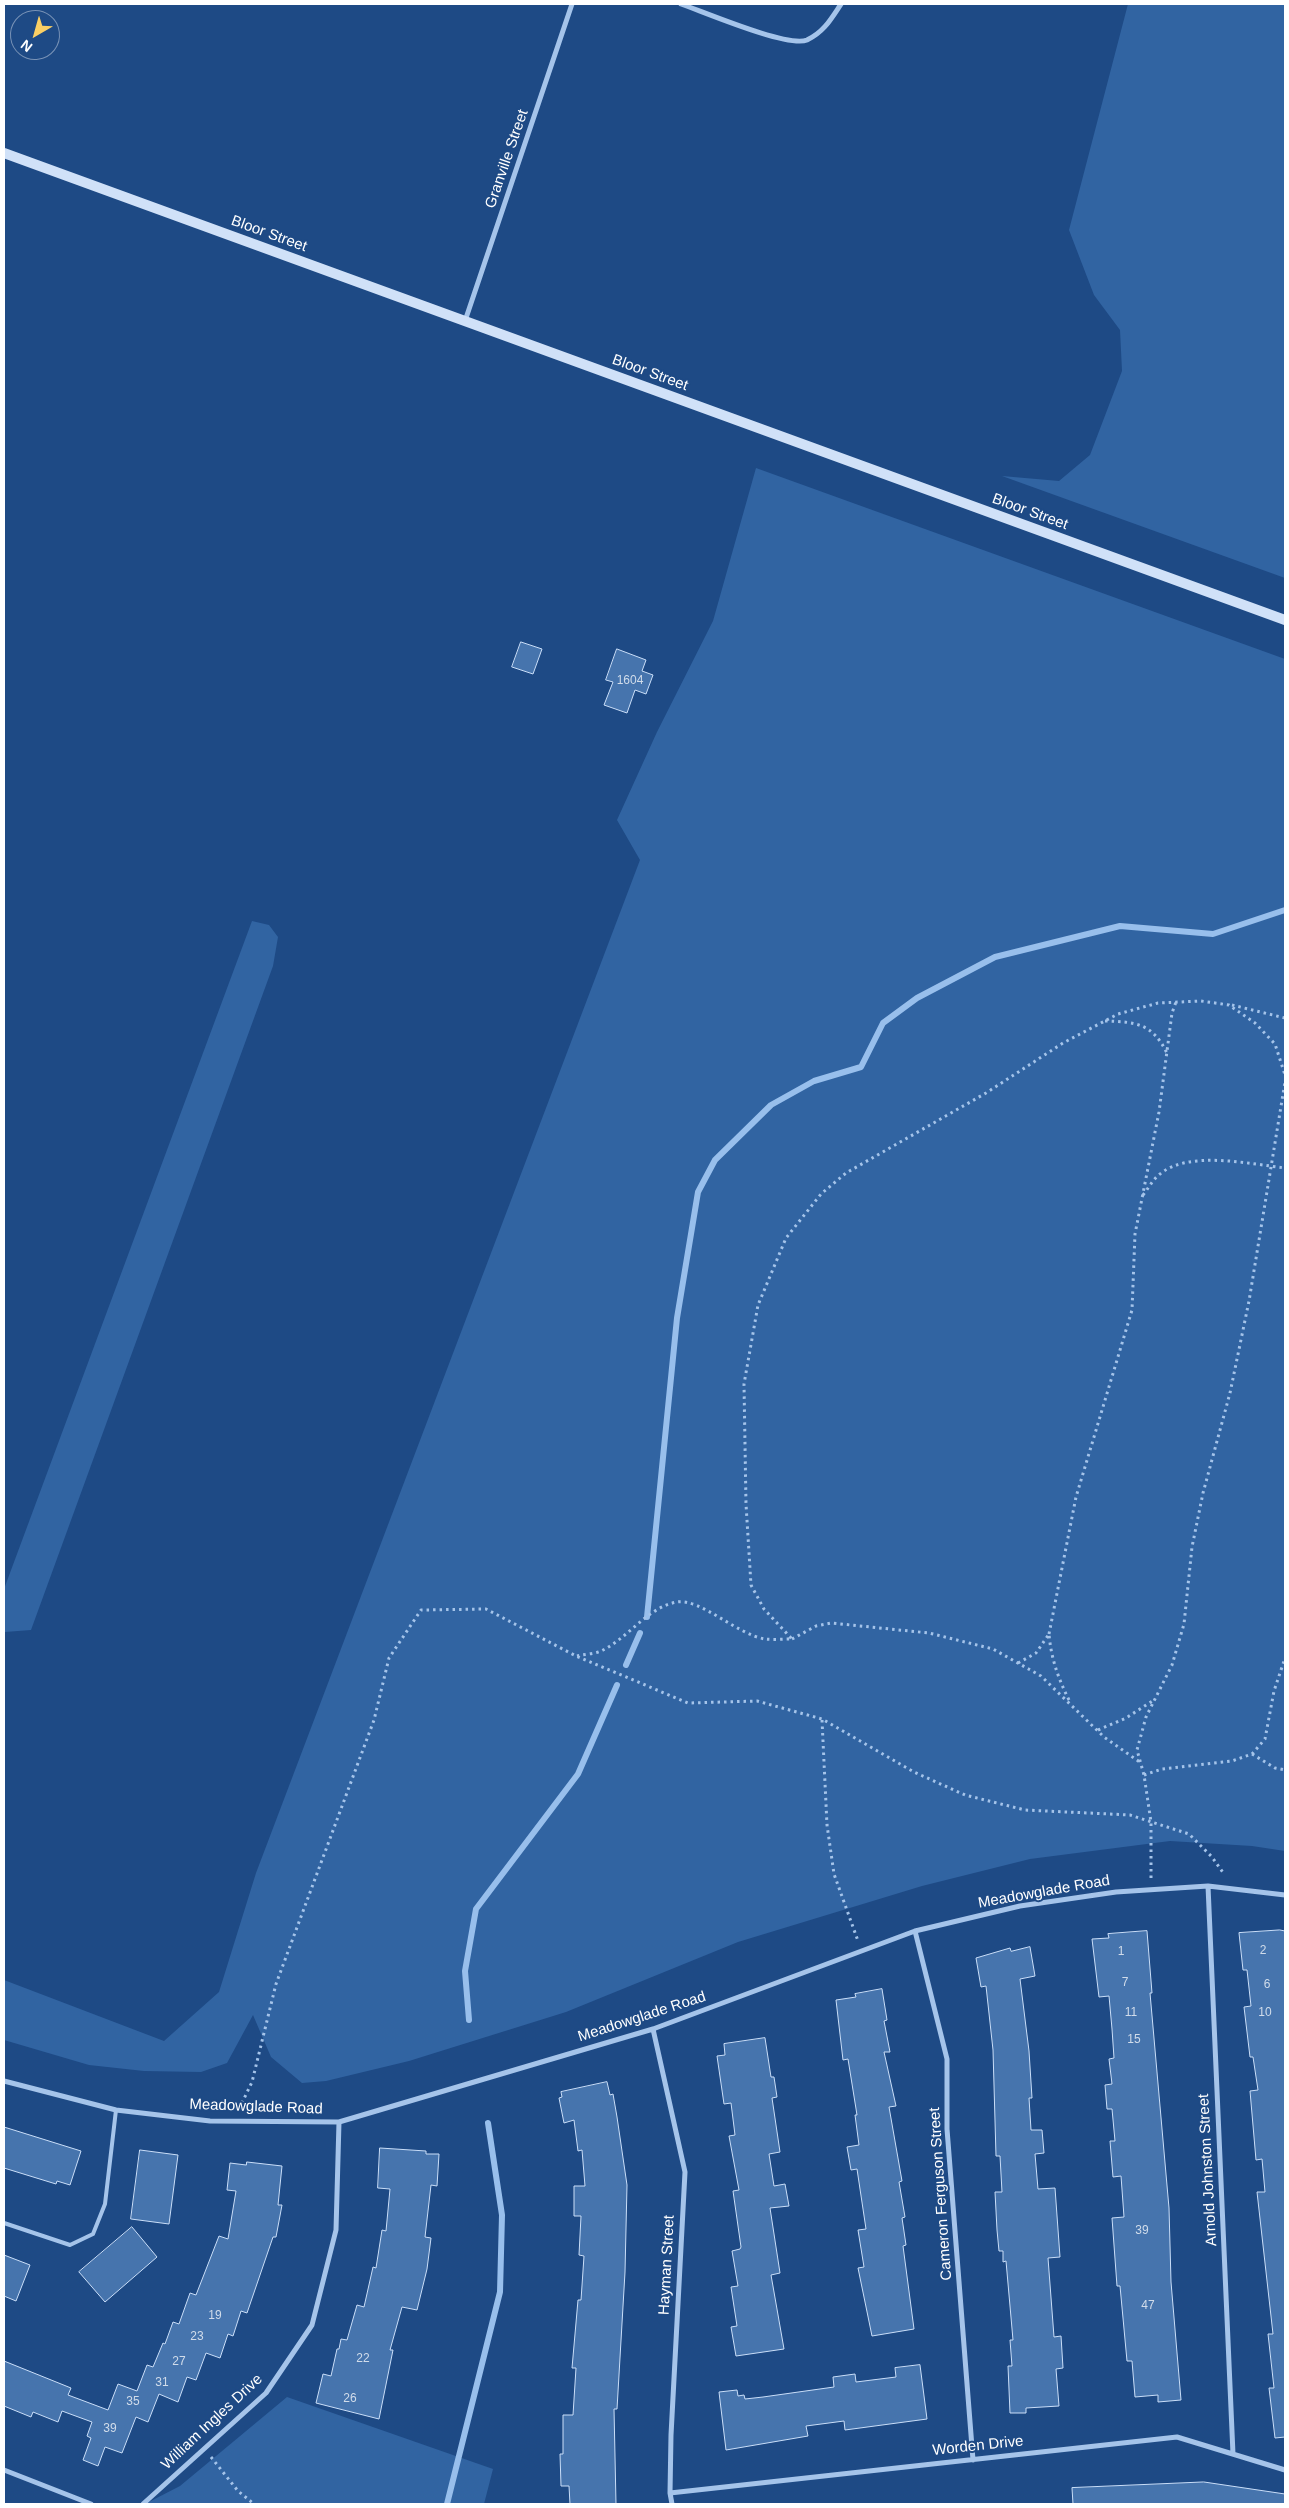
<!DOCTYPE html>
<html>
<head>
<meta charset="utf-8">
<style>
  body { margin:0 }
  #map { position:relative; width:1289px; height:2508px; overflow:hidden; background:#1e4a85; font-family:Helvetica,sans-serif }
  canvas { display:block }
  .frame { position:absolute; inset:0; border:5px solid #fff; pointer-events:none }
  .north { position:absolute; left:10px; top:10px; width:50px; height:50px; box-sizing:border-box; background:#1e4a85; border:1px solid #7892b6; border-radius:50%; rotate:218deg; font-size:14px; font-weight:700; line-height:20px; text-align:center; color:#fff }
  .north::after { content:''; display:block; margin:auto; width:18px; height:22px; background:#facf64; clip-path:polygon(50% 0,100% 100%,50% 72%,0 100%) }
</style>
</head>
<body>
<div id="map">
<canvas width="1289" height="2508"></canvas>
<div class="frame"></div>
<div class="north">N</div>
</div>
<script>
const g = document.querySelector('canvas').getContext('2d');
g.lineJoin = 'round';
function paint(path, color) {
  g.fillStyle = color;
  g.fill(path, 'evenodd');
}
function strokePath(path, color, width, dash) {
  g.strokeStyle = color;
  g.lineWidth = width;
  g.lineCap = dash ? 'butt' : 'round';
  g.setLineDash(dash || []);
  g.stroke(path);
}
function write(font, color, halo, rows, align = 'center') {
  g.font = font + ' Helvetica,sans-serif';
  g.lineWidth = 4;
  g.setLineDash([]);
  g.textBaseline = 'middle';
  g.strokeStyle = halo;
  g.fillStyle = color;
  for (const [text, x, y, turn = 0] of rows) {
    g.save();
    g.translate(x, y);
    g.rotate((+turn || 0) * Math.PI / 180);
    g.textAlign = isNaN(turn) ? turn : align;
    if (halo) g.strokeText(text, 0, 0);
    g.fillText(text, 0, 0);
    g.restore();
  }
}
paint(new Path2D(`
  M 1128,4 L 1285,4 L 1285,578 L 1002,476 L 1059,481 L 1090,455 L 1122,371 L 1120,330 L 1094,295 L 1069,230 Z
  M 756,468 L 1285,659 L 1285,1851 L 1252,1846 L 1170,1841 L 1030,1859 L 922,1886 L 738,1942 L 566,2012 L 409,2061 L 326,2081 L 302,2083 L 271,2057 L 253,2015 L 227,2063 L 201,2072 L 144,2071 L 89,2065 L 4,2040 L 4,1980 L 164,2041 L 219,1992 L 256,1873 L 640,860 L 617,820 L 657,732 L 713,621 Z
  M 252,921 L 269,925 L 278,937 L 273,966 L 31,1630 L 5,1632 L 4,1589 Z
  M 287,2397 L 493,2469 L 484,2504 L 145,2504 L 180,2486 Z`), '#3164a2');
strokePath(new Path2D(`
  M 647,1617 L 677,1318 L 698,1192 L 715,1160 L 771,1105 L 814,1081 L 861,1067 L 883,1023 L 917,998 L 995,957 L 1120,926 L 1213,934 L 1285,910
  M 626,1665 L 640,1633
  M 469,2020 L 465,1971 L 476,1909 L 578,1774 L 617,1685
  M 447,2504 L 500,2292 L 502,2215 L 488,2123`), '#98bfec', 6);
const building = new Path2D(`
  M 521,642 L 542,649 L 533,674 L 512,667 Z
  M 617,649 L 646,660 L 642,671 L 653,675 L 646,694 L 635,690 L 627,713 L 604,705 L 613,682 L 606,680 Z
  M 1280,1930 L 1285,1931 L 1285,2437 L 1275,2438 L 1269,2388 L 1274,2388 L 1268,2334 L 1273,2334 L 1257,2192 L 1265,2192 L 1262,2159 L 1256,2160 L 1250,2091 L 1258,2090 L 1253,2057 L 1250,2057 L 1244,2007 L 1251,2006 L 1247,1970 L 1243,1970 L 1239,1933 Z
  M 1147,1931 L 1152,1993 L 1150,1993 L 1169,2208 L 1171,2282 L 1181,2400 L 1158,2402 L 1158,2395 L 1135,2397 L 1132,2361 L 1127,2361 L 1120,2286 L 1117,2286 L 1112,2218 L 1124,2217 L 1121,2176 L 1113,2177 L 1110,2141 L 1115,2141 L 1112,2109 L 1107,2109 L 1105,2085 L 1112,2084 L 1109,2059 L 1114,2058 L 1112,2029 L 1109,1996 L 1099,1997 L 1092,1939 L 1109,1938 L 1108,1934 Z
  M 1030,1947 L 1035,1976 L 1020,1979 L 1029,2051 L 1032,2098 L 1029,2098 L 1031,2130 L 1042,2130 L 1044,2153 L 1035,2154 L 1038,2189 L 1055,2188 L 1060,2257 L 1048,2258 L 1054,2337 L 1061,2336 L 1063,2368 L 1056,2369 L 1059,2406 L 1026,2408 L 1026,2413 L 1010,2413 L 1008,2366 L 1012,2366 L 1010,2340 L 1013,2340 L 1006,2261 L 1003,2262 L 1003,2251 L 999,2251 L 997,2230 L 995,2192 L 1002,2192 L 1000,2156 L 996,2156 L 993,2050 L 986,1986 L 981,1987 L 976,1958 L 1010,1948 L 1011,1951 Z
  M 882,1989 L 887,2020 L 884,2021 L 890,2052 L 884,2052 L 896,2106 L 889,2107 L 902,2181 L 899,2182 L 905,2217 L 902,2218 L 906,2245 L 903,2246 L 914,2329 L 872,2336 L 858,2268 L 864,2267 L 858,2230 L 866,2229 L 857,2169 L 851,2170 L 847,2147 L 859,2145 L 855,2115 L 857,2115 L 848,2059 L 843,2060 L 836,2000 L 856,1997 L 855,1994 Z
  M 765,2038 L 771,2077 L 774,2077 L 777,2097 L 772,2098 L 780,2152 L 769,2154 L 774,2186 L 785,2184 L 789,2206 L 770,2208 L 780,2273 L 771,2275 L 784,2349 L 736,2356 L 731,2327 L 737,2326 L 731,2287 L 738,2286 L 732,2251 L 740,2249 L 741,2247 L 733,2191 L 739,2190 L 729,2136 L 735,2135 L 731,2103 L 724,2104 L 717,2056 L 725,2055 L 724,2044 Z
  M 607,2082 L 610,2095 L 613,2094 L 617,2117 L 627,2185 L 625,2272 L 617,2409 L 614,2409 L 616,2504 L 570,2504 L 569,2486 L 561,2486 L 560,2454 L 563,2454 L 563,2415 L 573,2415 L 576,2368 L 572,2368 L 578,2300 L 581,2300 L 584,2256 L 579,2255 L 581,2216 L 574,2216 L 574,2186 L 585,2186 L 582,2150 L 578,2151 L 574,2120 L 564,2123 L 559,2098 L 562,2097 L 561,2092 Z
  M 4,2127 L 81,2151 L 70,2185 L 57,2181 L 56,2184 L 4,2168 Z
  M 380,2148 L 426,2151 L 426,2154 L 439,2154 L 437,2186 L 431,2185 L 425,2237 L 431,2238 L 427,2269 L 417,2310 L 402,2307 L 390,2350 L 393,2350 L 379,2419 L 316,2403 L 323,2374 L 331,2376 L 337,2349 L 339,2349 L 341,2339 L 347,2340 L 357,2305 L 364,2307 L 373,2267 L 376,2268 L 382,2230 L 386,2231 L 390,2189 L 378,2188 Z
  M 140,2150 L 178,2155 L 169,2224 L 131,2219 Z
  M 247,2162 L 282,2166 L 278,2205 L 282,2205 L 276,2237 L 273,2237 L 247,2313 L 241,2311 L 233,2336 L 228,2334 L 220,2358 L 206,2353 L 196,2380 L 187,2377 L 178,2402 L 159,2394 L 148,2422 L 136,2417 L 122,2453 L 105,2447 L 98,2466 L 83,2460 L 91,2438 L 87,2436 L 92,2422 L 62,2411 L 58,2422 L 33,2412 L 31,2417 L 4,2406 L 4,2361 L 71,2388 L 68,2395 L 108,2410 L 118,2384 L 137,2391 L 147,2365 L 153,2367 L 163,2343 L 165,2344 L 173,2322 L 179,2324 L 190,2293 L 196,2295 L 219,2236 L 228,2239 L 236,2191 L 227,2190 L 230,2163 L 246,2165 Z
  M 132,2227 L 157,2257 L 105,2302 L 79,2272 Z
  M 4,2255 L 30,2265 L 16,2301 L 4,2296 Z
  M 920,2365 L 927,2419 L 845,2430 L 844,2421 L 806,2426 L 808,2436 L 726,2450 L 719,2392 L 737,2390 L 738,2396 L 744,2395 L 745,2399 L 763,2397 L 834,2387 L 833,2377 L 855,2374 L 856,2382 L 896,2377 L 895,2368 Z
  M 1204,2482 L 1285,2494 L 1285,2504 L 1073,2504 L 1072,2488 Z`);
paint(building, '#4674ad');
strokePath(building, '#cadef8', 1);
strokePath(new Path2D(`
  M 1232,1005 L 1285,1018
  M 1105,1021 C 1136,1022 1152,1023 1167,1053
  M 1143,1195 C 1148,1189 1153,1179 1160,1174 C 1189,1150 1250,1164 1285,1168
  M 1049,1634 L 1076,1497 L 1132,1310 L 1135,1234 L 1159,1112 L 1172,1013 L 1176,1002
  M 792,1639 L 816,1626 L 831,1623 L 929,1633 L 993,1649 L 1041,1676 L 1104,1737 L 1141,1763
  M 577,1656 C 585,1654 596,1654 603,1650 C 629,1637 648,1607 677,1602 C 700,1598 738,1635 765,1639 C 773,1640 783,1639 792,1639 L 764,1609 L 751,1585 L 746,1504 L 744,1384 L 758,1305 L 786,1238 L 821,1194 L 846,1173 L 986,1093 L 1063,1043 L 1118,1014 L 1158,1003 L 1201,1001 L 1229,1005 L 1255,1023 L 1275,1044 L 1285,1075
  M 1018,1663 L 1036,1653 L 1049,1634 C 1051,1658 1058,1678 1069,1700
  M 822,1720 L 827,1825 L 834,1874 L 858,1941
  M 1098,1730 L 1126,1718 L 1154,1700
  M 1252,1754 L 1275,1768 L 1285,1770
  M 1144,1775 L 1162,1769 L 1232,1761 L 1252,1754 L 1265,1739 L 1274,1691 L 1285,1658
  M 1151,1878 L 1151,1822 L 1144,1775 L 1137,1750 L 1146,1717 L 1172,1665 L 1184,1624 L 1192,1547 L 1203,1493 L 1230,1393 L 1249,1301 L 1285,1082
  M 239,2109 L 252,2082 L 276,1984 L 374,1720 L 389,1658 L 421,1610 L 486,1609 L 576,1656 L 688,1703 L 757,1701 L 822,1719 L 914,1772 L 965,1795 L 1025,1810 L 1130,1815 L 1189,1834 L 1212,1857 L 1224,1874
  M 211,2457 L 238,2491 L 254,2504`), '#a5c4ea', 3, [2.5, 4]);
strokePath(new Path2D(`
  M 4,2223 L 70,2245 L 93,2234 L 105,2204 L 116,2110`), '#a5c4ea', 4);
strokePath(new Path2D(`
  M 681,4 C 704,12 788,48 807,40 C 824,32 831,19 841,4
  M 465,321 L 572,4
  M 1208,1886 L 1233,2454
  M 915,1931 L 947,2059 L 947,2129 L 973,2460
  M 653,2029 L 685,2172 L 671,2435 L 670,2493 L 672,2504
  M 4,2081 L 116,2110 L 210,2121 L 339,2122 L 653,2029 L 915,1931 L 1020,1906 L 1116,1892 L 1208,1886 L 1285,1895
  M 4,2470 L 91,2504
  M 670,2493 L 1177,2437 L 1285,2470
  M 143,2504 L 266,2393 L 312,2325 L 336,2230 L 339,2122`), '#a5c4ea', 5);
strokePath(new Path2D(`
  M 4,153 L 1285,620`), '#d0e1f8', 10);
write('12px', '#d1dcea', null, [
  ["1604",630,681],
  ["2",1263,1951],
  ["1",1121,1952],
  ["7",1125,1983],
  ["6",1267,1985],
  ["11",1131,2013],
  ["10",1265,2013],
  ["15",1134,2040],
  ["39",1142,2231],
  ["47",1148,2306],
  ["19",215,2316],
  ["23",197,2337],
  ["22",363,2359],
  ["27",179,2362],
  ["31",162,2383],
  ["26",350,2399],
  ["35",133,2402],
  ["39",110,2429]
]);
write('15px', '#fff', '#1e4a85', [
  ["Granville Street",507,159,-71],
  ["Bloor Street",269,234,20],
  ["Bloor Street",650,373,20],
  ["Bloor Street",1030,512,20],
  ["Meadowglade Road",1044,1892,-10],
  ["Meadowglade Road",642,2017,-18],
  ["Meadowglade Road",256,2107,2],
  ["Arnold Johnston Street",1208,2170,-93],
  ["Cameron Ferguson Street",941,2194,-94],
  ["Hayman Street",667,2265,-87],
  ["William Ingles Drive",212,2422,-43],
  ["Worden Drive",978,2446,-6]
]);
</script>
</body>
</html>
